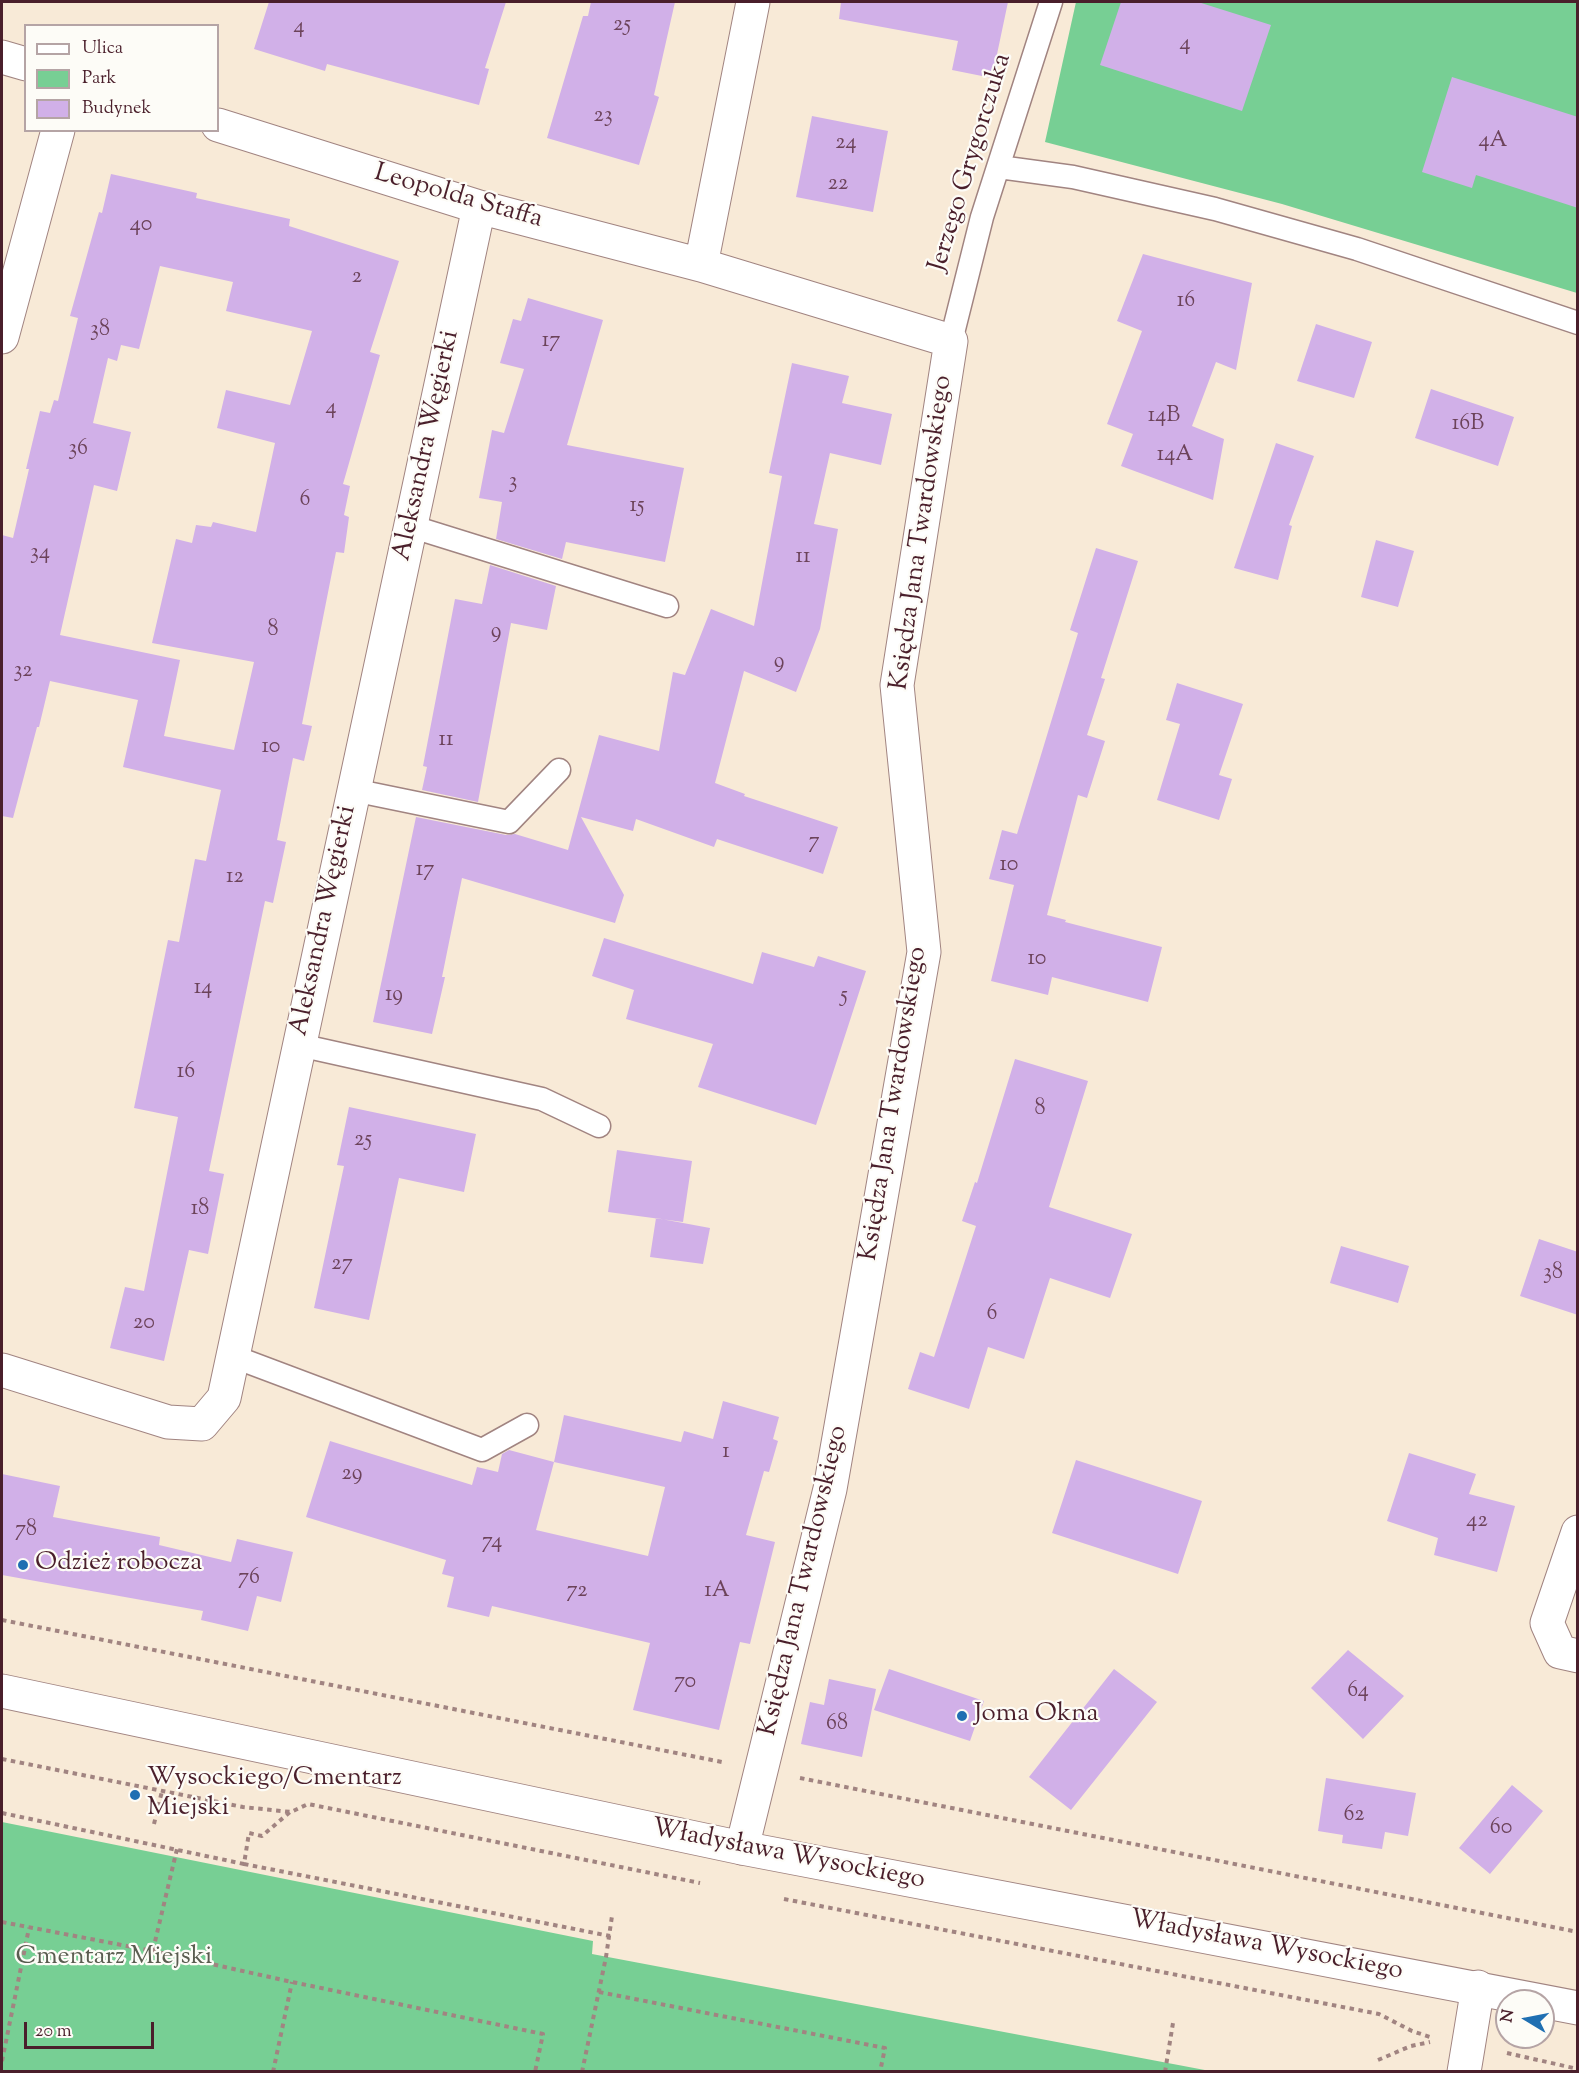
<!DOCTYPE html>
<html>
<head>
<meta charset="utf-8">
<style>
  body { margin:0 }
  #map { position:relative; width:1579px; height:2073px; overflow:hidden; background:#f8ead7; font-family:"Sorts Mill Goudy",serif }
  canvas { display:block }
  .frame { position:absolute; inset:0; border:3px solid #4a1f2b; pointer-events:none }
  .legend { position:absolute; left:24px; top:24px; width:195px; height:108px; box-sizing:border-box; background:#fdfcf7; border:2px solid #b5a4a5; margin:0; padding:8px 10px; list-style:none; font-size:18px; color:#4a1f2b }
  .legend li { display:flex; align-items:center; gap:12px; height:30px }
  .legend b { width:30px; border:2px solid #b5a4a5 }
  .north { position:absolute; left:1495px; top:1989px; width:60px; height:60px; box-sizing:border-box; background:#fdfcf7; border:2px solid #b5a4a5; border-radius:50%; rotate:280deg; font-size:16px; font-weight:700; line-height:24px; text-align:center; color:#4a1f2b }
  .north::after { content:''; display:block; margin:auto; width:21px; height:27px; background:#1f6fb2; clip-path:polygon(50% 0,100% 100%,50% 72%,0 100%) }
  .scale { position:absolute; left:24px; top:2022px; width:130px; height:27px; box-sizing:border-box; border:3px solid #4a1f2b; border-top:0; padding-left:8px; font-size:18px; line-height:21px; white-space:nowrap; color:#4a1f2b; -webkit-text-stroke:4px #fdfcf7; paint-order:stroke }
</style>
</head>
<body>
<div id="map">
<canvas width="1579" height="2073"></canvas>
<div class="frame"></div>
<ul class="legend">
<li><b style="height:8px;background:#fff"></b>Ulica</li>
<li><b style="height:16px;background:#77cf94"></b>Park</li>
<li><b style="height:16px;background:#d1b0e8"></b>Budynek</li>
</ul>
<div class="north">N</div>
<div class="scale">20 m</div>
</div>
<script>
const g = document.querySelector('canvas').getContext('2d');
g.lineJoin = 'round';
function paint(path, color) {
  g.fillStyle = color;
  g.fill(path, 'evenodd');
}
function strokePath(path, color, width, dash) {
  g.strokeStyle = color;
  g.lineWidth = width;
  g.lineCap = dash ? 'butt' : 'round';
  g.setLineDash(dash || []);
  g.stroke(path);
}
function write(font, color, halo, rows, align = 'center') {
  g.font = font + ' "Sorts Mill Goudy",serif';
  g.lineWidth = 4.5;
  g.setLineDash([]);
  g.textBaseline = 'middle';
  g.strokeStyle = halo;
  g.fillStyle = color;
  for (const [text, x, y, turn = 0] of rows) {
    g.save();
    g.translate(x, y);
    g.rotate((+turn || 0) * Math.PI / 180);
    g.textAlign = isNaN(turn) ? turn : align;
    if (halo) g.strokeText(text, 0, 0);
    g.fillText(text, 0, 0);
    g.restore();
  }
}
paint(new Path2D(`
  M 1076,2 L 1577,2 L 1577,293 L 1282,204 L 1045,142 Z
  M 2,1822 L 593,1941 L 592,1954 L 1210,2071 L 2,2071 Z`), '#77cf94');
paint(new Path2D(`
  M 269,2 L 506,2 L 485,68 L 489,69 L 479,105 L 327,64 L 325,71 L 254,49 Z
  M 591,2 L 675,2 L 654,95 L 659,97 L 639,165 L 547,138 L 583,16 L 588,16 Z
  M 841,2 L 1008,2 L 992,78 L 952,70 L 958,41 L 839,19 Z
  M 1121,2 L 1198,2 L 1271,25 L 1242,111 L 1100,65 Z
  M 1452,77 L 1578,117 L 1578,208 L 1476,175 L 1472,188 L 1422,172 Z
  M 812,116 L 888,131 L 873,212 L 796,197 Z
  M 111,174 L 197,193 L 196,198 L 290,219 L 289,226 L 399,261 L 370,352 L 380,355 L 343,484 L 350,486 L 344,515 L 349,517 L 344,553 L 336,552 L 302,724 L 312,726 L 304,761 L 293,758 L 277,840 L 286,842 L 273,903 L 265,901 L 209,1171 L 224,1174 L 208,1254 L 189,1250 L 164,1361 L 110,1348 L 125,1287 L 144,1291 L 178,1117 L 134,1108 L 168,940 L 179,942 L 195,859 L 206,861 L 221,790 L 123,767 L 138,700 L 50,681 L 39,727 L 37,727 L 13,818 L 2,816 L 2,535 L 13,538 L 29,469 L 26,469 L 40,411 L 50,413 L 54,400 L 58,401 L 78,318 L 70,316 L 99,212 L 102,213 ZM 160,266 L 233,282 L 226,311 L 312,331 L 290,405 L 226,390 L 217,428 L 275,443 L 256,532 L 213,522 L 211,527 L 196,525 L 192,543 L 176,539 L 152,643 L 254,662 L 234,750 L 164,736 L 180,660 L 60,635 L 94,485 L 117,491 L 131,432 L 93,423 L 108,358 L 117,361 L 121,345 L 139,349 Z
  M 1143,254 L 1252,283 L 1236,370 L 1216,362 L 1192,426 L 1224,439 L 1213,500 L 1121,466 L 1133,434 L 1107,424 L 1142,331 L 1117,321 Z
  M 528,298 L 603,320 L 567,445 L 684,468 L 665,562 L 566,542 L 562,559 L 496,539 L 502,502 L 479,498 L 492,430 L 504,433 L 524,369 L 500,363 L 513,319 L 521,321 Z
  M 1316,324 L 1372,342 L 1354,398 L 1297,381 Z
  M 792,363 L 849,376 L 842,403 L 892,414 L 881,465 L 830,453 L 814,524 L 838,529 L 820,629 L 796,692 L 744,671 L 715,783 L 745,794 L 744,796 L 838,827 L 823,874 L 717,839 L 714,847 L 636,819 L 633,831 L 581,817 L 624,895 L 615,923 L 462,878 L 442,977 L 445,977 L 432,1034 L 373,1022 L 416,817 L 506,835 L 515,834 L 568,850 L 599,735 L 659,751 L 673,672 L 685,675 L 711,609 L 754,626 L 782,476 L 769,473 Z
  M 1431,389 L 1514,417 L 1498,466 L 1415,438 Z
  M 1276,443 L 1314,456 L 1289,525 L 1292,526 L 1278,580 L 1234,568 Z
  M 1376,540 L 1414,551 L 1398,607 L 1361,597 Z
  M 1096,548 L 1138,561 L 1101,678 L 1105,679 L 1087,735 L 1105,741 L 1087,798 L 1078,795 L 1047,915 L 1066,920 L 1065,922 L 1162,947 L 1148,1002 L 1052,977 L 1048,995 L 991,981 L 1014,885 L 989,879 L 1002,830 L 1017,834 L 1078,633 L 1070,630 Z
  M 490,565 L 556,586 L 547,630 L 511,623 L 478,802 L 422,790 L 427,767 L 423,766 L 455,599 L 482,604 Z
  M 1177,683 L 1243,704 L 1219,775 L 1232,779 L 1219,820 L 1157,800 L 1180,724 L 1166,720 Z
  M 604,938 L 753,984 L 762,952 L 814,967 L 818,956 L 866,971 L 816,1125 L 698,1087 L 713,1044 L 626,1019 L 634,990 L 592,976 Z
  M 1015,1059 L 1088,1081 L 1049,1207 L 1132,1234 L 1110,1298 L 1050,1278 L 1024,1359 L 988,1347 L 969,1409 L 908,1389 L 920,1352 L 934,1357 L 976,1226 L 962,1221 L 975,1182 L 977,1183 Z
  M 349,1107 L 476,1134 L 464,1192 L 399,1178 L 369,1320 L 314,1308 L 344,1166 L 337,1165 Z
  M 617,1150 L 692,1161 L 683,1222 L 608,1212 Z
  M 656,1218 L 710,1228 L 703,1264 L 650,1257 Z
  M 1539,1239 L 1578,1252 L 1578,1315 L 1520,1296 Z
  M 1341,1246 L 1409,1266 L 1398,1303 L 1330,1283 Z
  M 723,1401 L 779,1417 L 773,1439 L 778,1441 L 769,1472 L 764,1471 L 746,1535 L 775,1542 L 750,1644 L 740,1642 L 719,1730 L 633,1710 L 650,1643 L 492,1606 L 489,1617 L 447,1607 L 454,1577 L 442,1574 L 446,1560 L 306,1517 L 330,1441 L 472,1485 L 477,1467 L 498,1472 L 502,1454 L 509,1450 L 554,1462 L 564,1415 L 681,1442 L 684,1431 L 713,1439 ZM 554,1462 L 665,1487 L 648,1556 L 536,1530 Z
  M 1409,1453 L 1476,1474 L 1469,1494 L 1515,1506 L 1497,1572 L 1434,1555 L 1438,1538 L 1387,1521 Z
  M 1076,1460 L 1202,1501 L 1178,1574 L 1052,1533 Z
  M 2,1474 L 60,1486 L 53,1517 L 160,1537 L 159,1545 L 231,1562 L 237,1539 L 293,1552 L 281,1602 L 257,1596 L 248,1631 L 201,1620 L 203,1611 L 2,1575 Z
  M 1348,1650 L 1404,1696 L 1363,1739 L 1311,1688 Z
  M 889,1669 L 984,1701 L 970,1741 L 874,1710 Z
  M 1114,1669 L 1157,1702 L 1071,1810 L 1029,1777 Z
  M 829,1679 L 876,1689 L 862,1757 L 801,1744 L 810,1702 L 824,1705 Z
  M 1326,1778 L 1416,1793 L 1408,1836 L 1385,1832 L 1382,1849 L 1342,1843 L 1343,1835 L 1318,1831 Z
  M 1512,1785 L 1543,1811 L 1490,1874 L 1459,1848 Z`), '#d1b0e8');
const service = new Path2D(`
  M 999,167 L 1073,177 L 1215,209 L 1357,249 L 1578,323
  M 951,341 L 982,217 L 1051,2
  M 410,526 L 667,606
  M 353,790 L 509,822 L 559,770
  M 299,1045 L 542,1099 L 599,1126
  M 232,1356 L 482,1450 L 527,1425`);
const minor = new Path2D(`
  M 2,57 L 26,64
  M 218,125 L 479,207 L 701,265
  M 2,337 L 58,130
  M 2,1370 L 168,1422 L 202,1424 L 224,1398 L 479,207
  M 1578,1532 L 1547,1623 L 1560,1652 L 1578,1656
  M 742,1848 L 830,1489 L 924,952 L 897,685 L 951,341 L 701,265 L 753,2
  M 1464,2072 L 1478,1987`);
const tertiary = new Path2D(`
  M 2,1691 L 742,1848 L 1578,2008`);
strokePath(service, '#a18481', 25);
strokePath(minor, '#a18481', 35);
strokePath(tertiary, '#a18481', 35);
strokePath(new Path2D(`
  M 2,1620 L 722,1762
  M 2,1759 L 243,1807 L 291,1812 L 308,1804 L 700,1883
  M 800,1778 L 1578,1932
  M 2,1813 L 244,1864 L 249,1833 L 262,1836 L 290,1812
  M 154,1824 L 162,1791
  M 244,1864 L 610,1936
  M 784,1899 L 1379,2014 L 1412,2031 L 1430,2037
  M 2,1922 L 153,1951 L 292,1982 L 543,2034 L 535,2072
  M 153,1950 L 177,1849
  M 599,1992 L 885,2048 L 880,2072
  M 1507,2053 L 1578,2069
  M 1378,2060 L 1411,2046 L 1430,2042
  M 2,2061 L 29,1928
  M 273,2072 L 292,1982
  M 582,2072 L 606,1957 L 612,1916
  M 1165,2072 L 1173,2023`), '#a18481', 4, [4.5, 4.5]);
strokePath(service, '#fff', 22);
strokePath(minor, '#fff', 33);
strokePath(tertiary, '#fff', 33);
for (const [x, y, r, color] of [
  [23,1565,6,"#1f6fb2"],
  [962,1716,6,"#1f6fb2"],
  [135,1795,6,"#1f6fb2"]
]) {
  const dot = new Path2D();
  dot.arc(x, y, r, 0, 2 * Math.PI);
  g.fillStyle = color;
  g.fill(dot);
  strokePath(dot, '#fdfcf7', 2);
}
write('22px', '#6c435a', null, [
  ["25",622,26],
  ["4",299,28],
  ["4",1185,45],
  ["23",603,117],
  ["4A",1493,142],
  ["24",846,144],
  ["22",838,185],
  ["40",141,226],
  ["2",357,278],
  ["16",1186,302],
  ["38",100,331],
  ["17",551,342],
  ["4",331,409],
  ["14B",1164,417],
  ["16B",1468,425],
  ["36",78,450],
  ["14A",1175,456],
  ["3",513,483],
  ["6",305,501],
  ["15",637,507],
  ["34",40,554],
  ["11",803,558],
  ["8",273,631],
  ["9",496,633],
  ["9",779,663],
  ["32",23,672],
  ["11",446,741],
  ["10",271,748],
  ["7",814,843],
  ["10",1009,866],
  ["17",425,871],
  ["12",235,878],
  ["10",1037,960],
  ["14",203,989],
  ["19",394,996],
  ["5",844,997],
  ["16",186,1073],
  ["8",1040,1110],
  ["25",363,1141],
  ["18",200,1210],
  ["27",342,1265],
  ["38",1553,1274],
  ["6",992,1315],
  ["20",144,1324],
  ["1",726,1453],
  ["29",352,1475],
  ["42",1477,1522],
  ["78",26,1531],
  ["74",492,1543],
  ["76",249,1579],
  ["72",577,1592],
  ["1A",717,1592],
  ["70",685,1683],
  ["64",1358,1692],
  ["68",837,1725],
  ["62",1354,1816],
  ["60",1501,1829]
]);
write('26px', '#4a1f2b', '#fdfcf7', [
  ["Jerzego Grygorczuka",972,163,-73],
  ["Leopolda Staffa",458,198,16],
  ["Aleksandra Węgierki",428,446,-78],
  ["Księdza Jana Twardowskiego",923,533,-82],
  ["Aleksandra Węgierki",325,921,-78],
  ["Księdza Jana Twardowskiego",895,1104,-81],
  ["Księdza Jana Twardowskiego",805,1581,-77],
  ["Władysława Wysockiego",788,1856,11],
  ["Władysława Wysockiego",1266,1947,11]
]);
write('26px', '#4a1f2b', '#fdfcf7', [
  ["Odzież robocza",35,1565],
  ["Joma Okna",974,1716],
  ["Wysockiego/Cmentarz",147,1780],
  ["Miejski",147,1810]
], 'left');
write('26px', '#5a5d50', '#fdfcf7', [
  ["Cmentarz Miejski",114,1959]
]);
</script>
</body>
</html>
